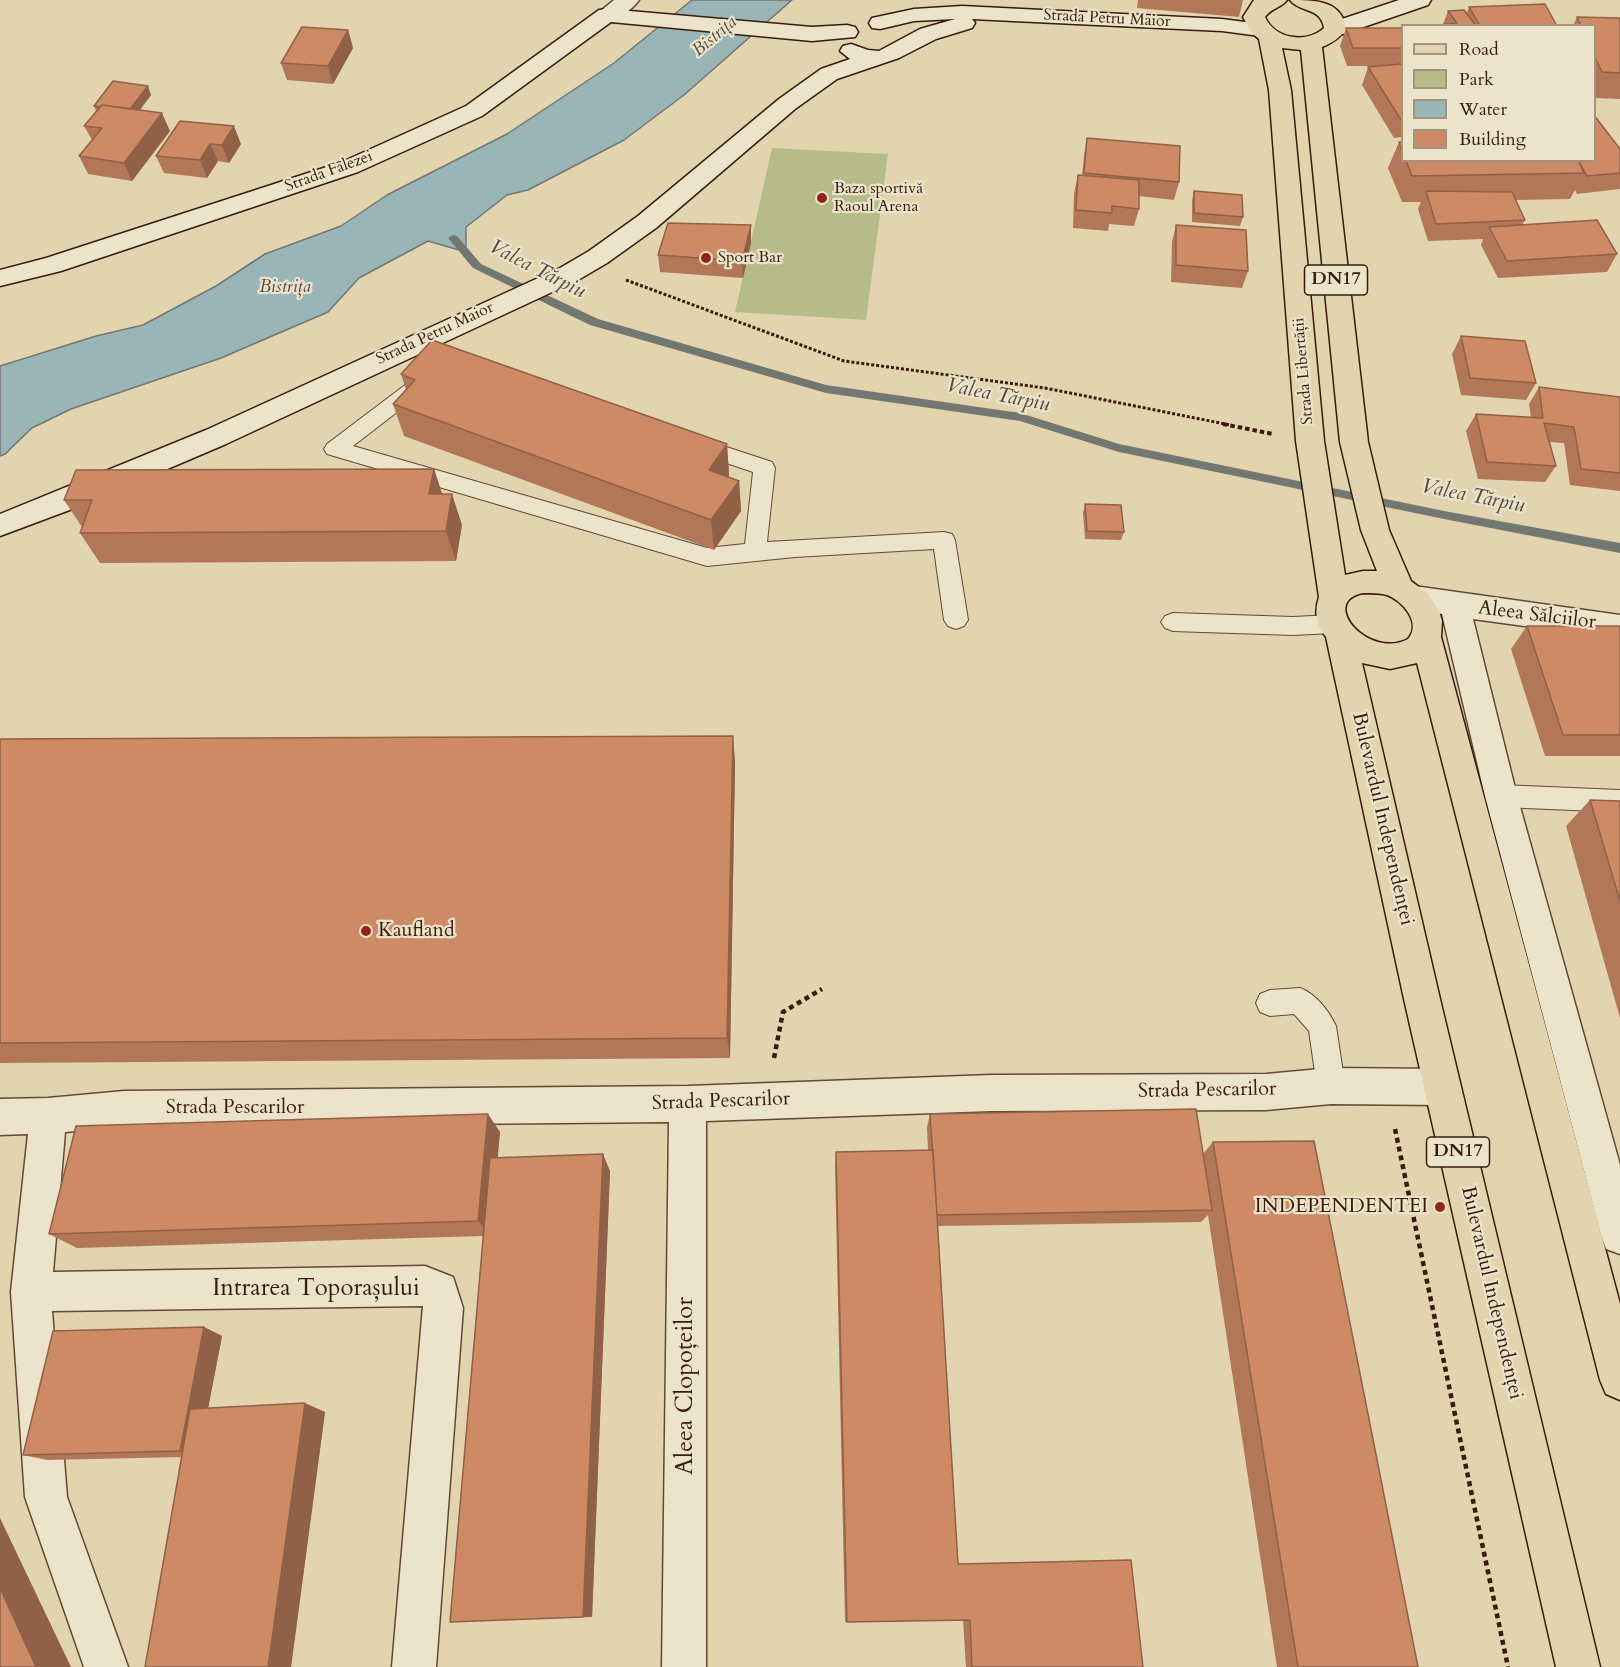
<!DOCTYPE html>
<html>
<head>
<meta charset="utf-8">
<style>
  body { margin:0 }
  #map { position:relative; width:1620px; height:1667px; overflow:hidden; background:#e2d4af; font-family:Cardo,serif }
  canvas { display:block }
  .legend { position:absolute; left:1401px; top:24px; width:195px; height:138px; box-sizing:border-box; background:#ece3cb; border:2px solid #a4937e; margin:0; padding:8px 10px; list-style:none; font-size:18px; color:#381b0b }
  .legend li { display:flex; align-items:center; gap:12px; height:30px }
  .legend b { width:30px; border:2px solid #a4937e }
</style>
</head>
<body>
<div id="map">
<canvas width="1620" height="1667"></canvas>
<ul class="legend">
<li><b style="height:8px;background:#e2d4af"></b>Road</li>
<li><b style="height:16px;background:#b5bc8a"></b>Park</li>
<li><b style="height:16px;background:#99b5b6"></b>Water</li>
<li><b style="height:16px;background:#ce8a65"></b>Building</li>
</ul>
</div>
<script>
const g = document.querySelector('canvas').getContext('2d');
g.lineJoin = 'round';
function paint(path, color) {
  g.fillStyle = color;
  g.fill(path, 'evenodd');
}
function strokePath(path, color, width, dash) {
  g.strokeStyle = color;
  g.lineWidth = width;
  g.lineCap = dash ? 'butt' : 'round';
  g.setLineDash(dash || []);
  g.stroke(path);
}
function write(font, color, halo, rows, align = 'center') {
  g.font = font + ' Cardo,serif';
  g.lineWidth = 4.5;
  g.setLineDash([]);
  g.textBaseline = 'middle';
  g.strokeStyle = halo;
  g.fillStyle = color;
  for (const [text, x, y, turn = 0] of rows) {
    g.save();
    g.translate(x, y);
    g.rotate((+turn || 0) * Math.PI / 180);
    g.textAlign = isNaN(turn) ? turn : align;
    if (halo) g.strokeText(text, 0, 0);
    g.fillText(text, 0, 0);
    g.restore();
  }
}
paint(new Path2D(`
  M 772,148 L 888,154 L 866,320 L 735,312 Z`), '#b5bc8a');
const water = new Path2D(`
  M 692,0 L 792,0 L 684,95 L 624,140 L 528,190 L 507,195 L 466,227 L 466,252 L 428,241 L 359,278 L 328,312 L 221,358 L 71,409 L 32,428 L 5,454 L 0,456 L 0,366 L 96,336 L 143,325 L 216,286 L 265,254 L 341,226 L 387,195 L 507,134 L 614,63 Z`);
paint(water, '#99b5b6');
strokePath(water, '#727772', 1.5);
paint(new Path2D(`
  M 453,235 L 457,236 L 481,264 L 598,319 L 826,385 L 1020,413 L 1119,444 L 1444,511 L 1620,543 L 1620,553 L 1444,519 L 1119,452 L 1020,421 L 826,393 L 590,325 L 473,268 L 448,238 Z`), '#727772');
const lane = new Path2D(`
  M 420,377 L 427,379 L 430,384 L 427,389 L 353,446 L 707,548 L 745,544 L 753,472 L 688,450 L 685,445 L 688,440 L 696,437 L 772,462 L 775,468 L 767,542 L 944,532 L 952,534 L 955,540 L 968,620 L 964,626 L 956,629 L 948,626 L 944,620 L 934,549 L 795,557 L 707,566 L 327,454 L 324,449 L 327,444 L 413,379 Z
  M 1173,613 L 1293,617 L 1333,615 L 1341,618 L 1345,624 L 1341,630 L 1333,633 L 1293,635 L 1173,631 L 1165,628 L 1161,622 L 1165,616 Z
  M 1501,785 L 1620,790 L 1620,812 L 1501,807 L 1492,804 L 1488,796 L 1492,788 Z
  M 1300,988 C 1316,994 1329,1011 1336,1026 L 1345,1086 L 1341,1096 L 1331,1100 L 1321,1096 L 1317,1086 L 1309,1031 L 1294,1014 L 1270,1016 L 1260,1012 L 1256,1003 L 1260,994 L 1270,990 Z`);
const street = new Path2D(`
  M 614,0 L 639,0 C 630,12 614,23 599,20 L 596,15 Z
  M 1414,586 L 1620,615 L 1620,639 L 1473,619 L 1517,796 L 1620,1165 L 1620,1254 L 1606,1249 L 1601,1235 L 1485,796 L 1442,614 L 1404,606 L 1399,598 L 1404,590 Z
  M 1331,1068 L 1442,1069 L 1455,1075 L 1460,1087 L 1455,1099 L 1442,1105 L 1331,1104 L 1266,1110 L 992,1111 L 706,1121 L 706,1667 L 662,1667 L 669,1122 L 124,1127 L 65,1132 L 53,1272 L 425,1266 L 453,1277 L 463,1308 L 436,1667 L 392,1667 L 423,1306 L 52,1311 L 67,1497 L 128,1667 L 84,1667 L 25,1497 L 11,1292 L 28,1134 L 0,1135 L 0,1099 L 48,1098 L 124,1091 L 688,1086 L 992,1075 L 1266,1074 Z`);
const secondary = new Path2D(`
  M 1399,0 L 1431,0 L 1428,5 L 1343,34 L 1335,35 L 1327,34 L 1324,29 L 1327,24 Z
  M 962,6 L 1222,19 L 1268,25 L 1271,30 L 1268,35 L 1260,36 L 1222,31 L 972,19 L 975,23 L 972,28 L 936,39 L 899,58 L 837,79 L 795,109 L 656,228 L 607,263 L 578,280 L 226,444 L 83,505 L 0,536 L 0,514 L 206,430 L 560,268 L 589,251 L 638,216 L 779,99 L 821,69 L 850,59 L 840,51 L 843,46 L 851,44 L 868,50 L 879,51 L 920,29 L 955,19 L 914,21 L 880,29 L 872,28 L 869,23 L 872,18 L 914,9 Z
  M 607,9 L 812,27 L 847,25 L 855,27 L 858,32 L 855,37 L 812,41 L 611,22 L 482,116 L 358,172 L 61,271 L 0,286 L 0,270 L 46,258 L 342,162 L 466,106 L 599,10 Z`);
const primary = new Path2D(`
  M 1254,0 L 1287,0 C 1281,8 1271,8 1265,17 C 1275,39 1306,44 1324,28 C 1321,7 1300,13 1290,0 C 1315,0 1342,0 1346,29 C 1340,38 1332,43 1322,47 L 1368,442 L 1389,530 L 1411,581 L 1428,594 L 1439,611 L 1442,621 L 1441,637 L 1620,1304 L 1620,1400 L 1606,1394 L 1600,1380 L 1417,663 L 1390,669 L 1362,663 L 1440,999 L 1600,1667 L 1556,1667 L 1404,999 L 1326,637 C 1316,624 1314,612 1319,597 L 1296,441 L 1269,90 L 1259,39 L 1251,32 L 1243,17 ZM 1282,48 L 1301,50 L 1340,442 L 1361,530 L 1377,571 L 1363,571 L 1345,575 L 1324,441 L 1291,90 ZM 1363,593 C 1371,593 1379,593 1387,595 C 1403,601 1422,623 1408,639 C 1369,660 1318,602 1363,593 Z`);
strokePath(lane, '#624934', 2);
strokePath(street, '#624934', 3);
strokePath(secondary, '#381b0b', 3);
strokePath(primary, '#381b0b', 3);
strokePath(new Path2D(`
  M 626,280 L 844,361 L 1045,388 L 1230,425`), '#381b0b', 3, [3, 2]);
strokePath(new Path2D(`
  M 1223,424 L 1273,434`), '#381b0b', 4, [4.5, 3]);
strokePath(new Path2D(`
  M 774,1058 L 783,1012 L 822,989
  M 1395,1129 L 1508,1667`), '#381b0b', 4.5, [5, 4]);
paint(lane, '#ece3cb');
paint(street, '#ece3cb');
paint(secondary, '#ece3cb');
paint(primary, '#e2d4af');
paint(new Path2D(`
  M 1138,0 L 1243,0 L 1239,17 L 1137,8 Z
  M 1469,7 L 1557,26 L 1430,26 L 1443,24 L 1448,11 L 1467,13 Z
  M 1577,17 L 1620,18 L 1620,99 L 1594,98 L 1594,26 L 1573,26 Z
  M 1346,28 L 1402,28 L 1402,137 L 1394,138 L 1362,85 L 1368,67 L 1378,66 L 1347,66 L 1340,46 Z
  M 348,30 L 353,48 L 333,84 L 287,80 L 281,63 Z
  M 151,95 L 140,110 L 170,131 L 132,181 L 88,174 L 79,156 L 92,140 L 84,126 L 96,111 L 94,106 Z
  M 180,121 L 241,144 L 229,163 L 218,161 L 207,178 L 164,173 L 156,156 Z
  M 1087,138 L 1179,182 L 1174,200 L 1139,196 L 1139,209 L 1134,226 L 1109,224 L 1108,231 L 1073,228 L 1074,193 L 1078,175 L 1082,176 L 1084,155 Z
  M 1399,142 L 1402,142 L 1402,160 L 1594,160 L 1620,149 L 1620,189 L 1577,194 L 1575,190 L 1570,199 L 1515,200 L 1525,220 L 1522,225 L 1617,254 L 1607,272 L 1498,278 L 1481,245 L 1483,239 L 1428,241 L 1418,209 L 1421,202 L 1402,202 L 1388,168 Z
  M 1194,191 L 1243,217 L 1240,226 L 1192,222 L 1192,200 Z
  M 1176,225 L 1248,271 L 1242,288 L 1171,282 L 1172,242 Z
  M 751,243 L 743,278 L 660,272 L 658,255 Z
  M 1461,336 L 1536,383 L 1526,400 L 1461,395 L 1452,354 Z
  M 401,374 L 727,444 L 729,475 L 728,477 L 739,481 L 741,511 L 714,550 L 404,436 L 393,404 L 406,390 Z
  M 1539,387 L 1620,397 L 1620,491 L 1570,485 L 1564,443 L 1549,442 L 1556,466 L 1545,482 L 1478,479 L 1466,431 L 1476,414 L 1531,417 L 1529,404 Z
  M 434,469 L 442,494 L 462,525 L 456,561 L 100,563 L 80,533 L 82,527 L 64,500 Z
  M 1085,504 L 1124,532 L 1121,540 L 1085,539 L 1083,513 Z
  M 1527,626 L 1620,626 L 1620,756 L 1545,756 L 1511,649 Z
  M 733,736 L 735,763 L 730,1058 L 0,1063 L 0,739 Z
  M 1590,800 L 1620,801 L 1620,1018 L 1566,826 Z
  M 930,1114 L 1203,1154 L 1213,1142 L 1418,1667 L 1277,1667 L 1208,1215 L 1201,1222 L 938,1226 L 958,1564 L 1143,1667 L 966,1667 L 963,1620 L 845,1622 L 835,1168 L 836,1152 L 928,1150 L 927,1127 Z
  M 500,1132 L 497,1158 L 610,1171 L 592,1617 L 450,1622 L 483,1236 L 77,1248 L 49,1234 Z
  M 204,1327 L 222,1336 L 208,1408 L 325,1412 L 291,1667 L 145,1667 L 182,1457 L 47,1460 L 23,1455 Z`), '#b17757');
paint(new Path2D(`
  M 348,30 L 353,48 L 333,84 L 328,66 Z
  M 148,86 L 151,95 L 132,120 L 128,111 Z
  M 162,113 L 170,131 L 132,181 L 124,163 Z
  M 234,126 L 241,144 L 229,163 L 222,145 Z
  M 210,144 L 218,161 L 207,178 L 200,160 Z
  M 751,225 L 751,243 L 743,278 L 742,261 Z
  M 727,444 L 729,475 L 712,501 L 709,470 Z
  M 434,469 L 444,500 L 429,494 Z
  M 739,481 L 741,511 L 714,550 L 711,520 Z
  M 452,494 L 462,525 L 456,561 L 446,531 Z
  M 733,736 L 735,763 L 730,1058 L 727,1038 Z
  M 488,1114 L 500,1132 L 491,1236 L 478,1221 Z
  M 603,1154 L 610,1171 L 592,1617 L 583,1617 Z
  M 204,1327 L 222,1336 L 199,1456 L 180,1451 Z
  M 305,1403 L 325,1412 L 291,1667 L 268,1667 Z
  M 0,1518 L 71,1667 L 36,1667 L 0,1588 Z`), '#906147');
const building = new Path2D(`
  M 1545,4 L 1557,26 L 1480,26 L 1469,7 Z
  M 1464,10 L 1476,26 L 1430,26 L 1457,23 L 1448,11 Z
  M 1577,17 L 1620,18 L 1620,73 L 1602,72 L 1594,55 L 1594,26 L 1581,26 Z
  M 302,27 L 348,30 L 328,66 L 281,63 Z
  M 1346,28 L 1402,28 L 1402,48 L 1353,48 Z
  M 1402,64 L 1402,120 L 1401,120 L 1368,67 Z
  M 113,81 L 148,86 L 130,109 L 102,105 L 100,107 L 94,106 Z
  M 102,105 L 162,113 L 124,163 L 79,156 L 102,128 L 84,126 Z
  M 1594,115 L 1620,149 L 1620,173 L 1587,176 L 1578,160 L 1594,160 Z
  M 180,121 L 234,126 L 222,145 L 210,144 L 200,160 L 156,156 Z
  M 1087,138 L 1180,146 L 1179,182 L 1084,173 Z
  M 1399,142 L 1402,142 L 1402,152 Z
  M 1406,160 L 1578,160 L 1584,173 L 1412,176 Z
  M 1078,175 L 1139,180 L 1139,209 L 1112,206 L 1112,213 L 1076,210 Z
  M 1194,191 L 1242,195 L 1243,217 L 1194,213 Z
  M 1426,191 L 1512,192 L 1525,220 L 1436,224 Z
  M 1597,220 L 1617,254 L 1507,261 L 1489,227 Z
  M 668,223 L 751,225 L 742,261 L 658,255 Z
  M 1176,225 L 1246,230 L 1248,271 L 1176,265 Z
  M 1461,336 L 1525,341 L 1536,383 L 1470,378 Z
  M 432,340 L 727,444 L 709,470 L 739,481 L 711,520 L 393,404 L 415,380 L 401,374 Z
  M 1539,387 L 1620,397 L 1620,473 L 1581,469 L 1574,427 L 1544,423 L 1556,466 L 1487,462 L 1476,414 L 1543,418 Z
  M 434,469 L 429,494 L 452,494 L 446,531 L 80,533 L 92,500 L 64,500 L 76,470 Z
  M 1085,504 L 1121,505 L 1124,532 L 1087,531 Z
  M 1527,626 L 1620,626 L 1620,735 L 1563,735 Z
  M 733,736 L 727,1038 L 0,1043 L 0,739 Z
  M 1590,800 L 1620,801 L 1620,901 Z
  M 1196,1109 L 1212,1210 L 937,1215 L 930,1114 Z
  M 488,1114 L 478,1221 L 49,1234 L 76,1126 Z
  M 1314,1141 L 1418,1667 L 1298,1667 L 1213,1142 Z
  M 933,1150 L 958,1564 L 1131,1560 L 1143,1667 L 972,1667 L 970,1620 L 847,1622 L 836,1152 Z
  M 603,1154 L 583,1617 L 450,1622 L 490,1158 Z
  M 204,1327 L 180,1451 L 23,1455 L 53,1331 Z
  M 305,1403 L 268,1667 L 145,1667 L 190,1409 Z
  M 0,1588 L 36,1667 L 0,1667 Z`);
paint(building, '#ce8a65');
strokePath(building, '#906147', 1.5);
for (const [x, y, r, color] of [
  [822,198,6,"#8f2418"],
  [706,258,6,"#8f2418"],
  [366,931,6,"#8f2418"],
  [1440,1207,6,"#8f2418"]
]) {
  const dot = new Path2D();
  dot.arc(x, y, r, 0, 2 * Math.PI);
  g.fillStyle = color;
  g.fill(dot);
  strokePath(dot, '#ece3cb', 2);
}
write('16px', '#381b0b', '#ece3cb', [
  ["Strada Petru Maior",1107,19,3],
  ["Strada Falezei",329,172,-20],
  ["Strada Petru Maior",435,334,-25],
  ["Strada Libertății",1304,371,-95]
]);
write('16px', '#381b0b', '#ece3cb', [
  ["Baza sportivă",834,189],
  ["Raoul Arena",834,207],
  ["Sport Bar",718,258]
], 'left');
write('italic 18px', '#55493e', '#ece3cb', [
  ["Bistrița",715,37,-40],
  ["Bistrița",285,288]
]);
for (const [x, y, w] of [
  [1336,280,63],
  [1458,1152,63]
]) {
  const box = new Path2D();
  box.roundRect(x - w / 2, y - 15, w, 30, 4.5);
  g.fillStyle = '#ece3cb';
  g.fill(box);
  strokePath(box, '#381b0b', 1.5);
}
write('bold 18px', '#381b0b', null, [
  ["DN17",1336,280],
  ["DN17",1458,1152]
]);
write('20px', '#381b0b', '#ece3cb', [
  ["Aleea Sălciilor",1537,616,7],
  ["Bulevardul Independenței",1382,819,77],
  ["Strada Pescarilor",1207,1091,-1],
  ["Strada Pescarilor",721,1102,-2],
  ["Strada Pescarilor",235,1108],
  ["Bulevardul Independenței",1491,1293,77]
]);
write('20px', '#381b0b', '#ece3cb', [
  ["Kaufland",378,931],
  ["INDEPENDENTEI",1428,1207,"right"]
], 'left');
write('italic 21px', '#55493e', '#ece3cb', [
  ["Valea Tărpiu",537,270,27],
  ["Valea Tărpiu",998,396,11],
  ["Valea Tărpiu",1473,497,11]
]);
write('24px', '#381b0b', '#ece3cb', [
  ["Intrarea Toporașului",316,1289],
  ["Aleea Clopoțeilor",686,1386,-90]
]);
</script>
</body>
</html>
